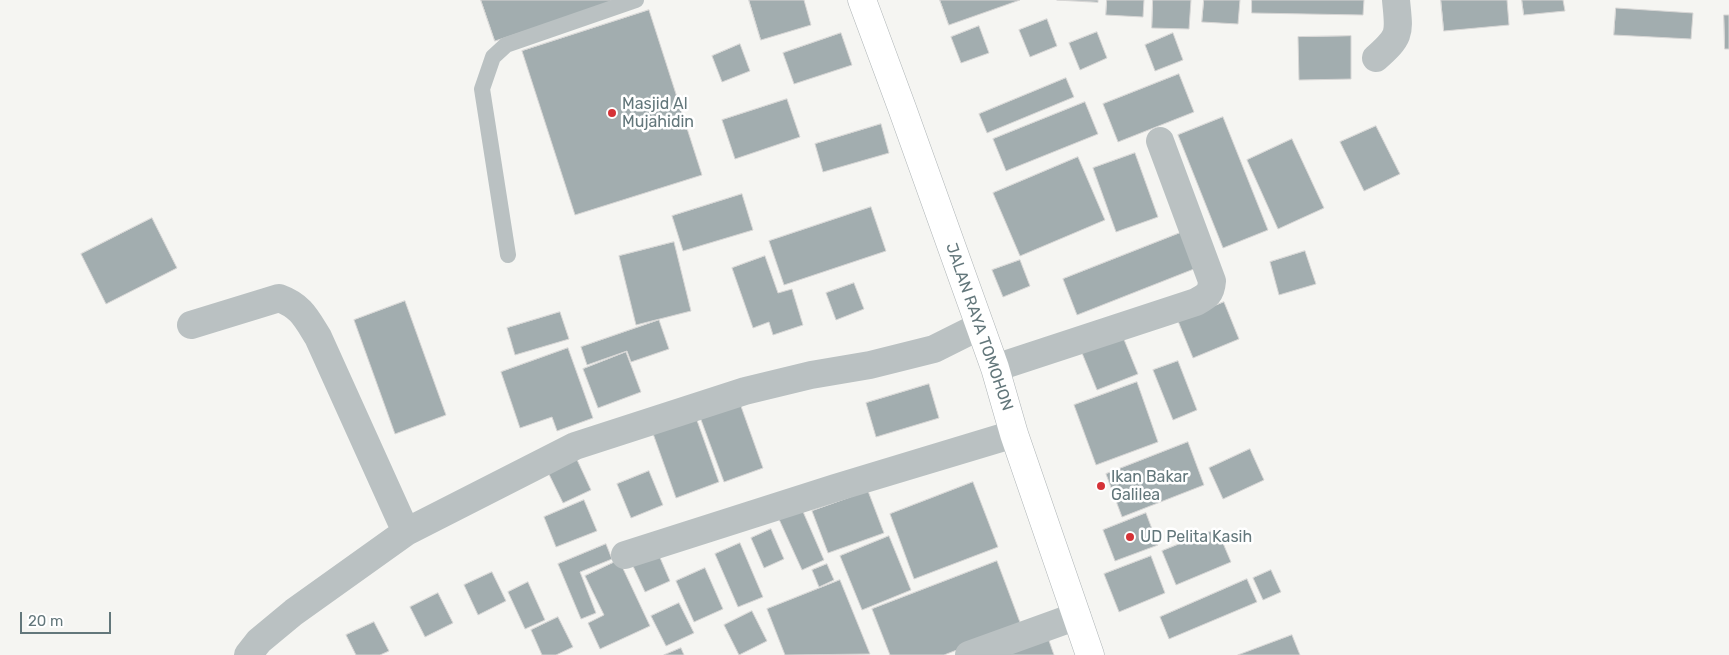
<!DOCTYPE html>
<html>
<head>
<meta charset="utf-8">
<style>
  body { margin:0 }
  #map { position:relative; width:1729px; height:655px; overflow:hidden; background:#f5f5f2; font-family:Rubik,sans-serif }
  canvas { display:block }
  .scale { position:absolute; left:20px; top:612px; width:91px; height:22px; box-sizing:border-box; border:2px solid #63777b; border-top:0; padding-left:6px; font-size:15px; line-height:18px; white-space:nowrap; color:#63777b; -webkit-text-stroke:4px #fff; paint-order:stroke }
</style>
</head>
<body>
<div id="map">
<canvas width="1729" height="655"></canvas>
<div class="scale">20 m</div>
</div>
<script>
const g = document.querySelector('canvas').getContext('2d');
g.lineJoin = 'round';
function paint(path, color) {
  g.fillStyle = color;
  g.fill(path, 'evenodd');
}
function strokePath(path, color, width, dash) {
  g.strokeStyle = color;
  g.lineWidth = width;
  g.lineCap = dash ? 'butt' : 'round';
  g.setLineDash(dash || []);
  g.stroke(path);
}
function write(font, color, halo, rows, align = 'center') {
  g.font = font + ' Rubik,sans-serif';
  g.lineWidth = 5;
  g.setLineDash([]);
  g.textBaseline = 'middle';
  g.strokeStyle = halo;
  g.fillStyle = color;
  for (const [text, x, y, turn = 0] of rows) {
    g.save();
    g.translate(x, y);
    g.rotate((+turn || 0) * Math.PI / 180);
    g.textAlign = isNaN(turn) ? turn : align;
    if (halo) g.strokeText(text, 0, 0);
    g.fillText(text, 0, 0);
    g.restore();
  }
}
const building = new Path2D(`
  M 481,0 L 611,0 L 612,3 L 495,41 Z
  M 749,0 L 804,0 L 811,25 L 761,40 Z
  M 940,0 L 1020,0 L 949,25 Z
  M 1057,0 L 1098,0 L 1098,2 Z
  M 1107,0 L 1144,0 L 1143,17 L 1106,15 Z
  M 1153,0 L 1191,0 L 1189,29 L 1152,28 Z
  M 1204,0 L 1240,0 L 1238,24 L 1202,22 Z
  M 1252,0 L 1364,0 L 1363,15 L 1252,13 Z
  M 1441,0 L 1507,0 L 1509,25 L 1444,31 Z
  M 1522,0 L 1563,0 L 1565,11 L 1524,15 Z
  M 1616,8 L 1693,13 L 1691,39 L 1614,35 Z
  M 649,10 L 702,175 L 575,215 L 522,51 Z
  M 1724,15 L 1729,15 L 1729,49 L 1725,49 Z
  M 1047,19 L 1057,46 L 1030,57 L 1019,30 Z
  M 979,26 L 989,53 L 961,63 L 951,37 Z
  M 1097,32 L 1107,58 L 1080,70 L 1069,43 Z
  M 841,33 L 852,65 L 794,84 L 783,53 Z
  M 1173,33 L 1183,60 L 1155,71 L 1145,45 Z
  M 1351,36 L 1351,79 L 1299,80 L 1298,37 Z
  M 740,44 L 750,71 L 722,82 L 712,56 Z
  M 1179,74 L 1194,112 L 1118,142 L 1103,104 Z
  M 1066,78 L 1074,97 L 987,133 L 979,114 Z
  M 787,99 L 800,137 L 735,159 L 722,120 Z
  M 1085,102 L 1098,134 L 1006,171 L 993,139 Z
  M 1223,117 L 1268,230 L 1223,248 L 1178,135 Z
  M 881,124 L 889,153 L 823,172 L 815,144 Z
  M 1376,126 L 1400,174 L 1364,191 L 1340,142 Z
  M 1292,139 L 1324,208 L 1278,229 L 1247,160 Z
  M 1135,153 L 1158,217 L 1116,232 L 1093,168 Z
  M 1078,157 L 1105,220 L 1020,256 L 993,193 Z
  M 742,194 L 753,230 L 683,251 L 672,216 Z
  M 871,207 L 886,251 L 784,285 L 769,241 Z
  M 152,218 L 177,268 L 106,304 L 81,254 Z
  M 1185,231 L 1199,267 L 1077,315 L 1063,279 Z
  M 674,242 L 691,311 L 636,325 L 619,256 Z
  M 1305,251 L 1316,284 L 1279,295 L 1270,262 Z
  M 765,256 L 778,293 L 792,289 L 803,325 L 773,335 L 769,322 L 753,328 L 732,268 Z
  M 1020,260 L 1030,286 L 1003,297 L 992,270 Z
  M 854,283 L 864,309 L 836,320 L 826,293 Z
  M 405,301 L 446,415 L 395,434 L 354,320 Z
  M 1224,302 L 1239,339 L 1193,358 L 1178,321 Z
  M 560,312 L 569,339 L 515,355 L 507,328 Z
  M 659,320 L 669,349 L 631,362 L 627,351 L 587,365 L 581,347 Z
  M 1123,337 L 1138,374 L 1097,390 L 1082,353 Z
  M 568,348 L 593,418 L 557,431 L 552,417 L 520,428 L 501,372 Z
  M 626,352 L 641,392 L 598,408 L 583,369 Z
  M 1178,361 L 1197,410 L 1173,420 L 1153,370 Z
  M 1137,382 L 1158,442 L 1096,465 L 1074,405 Z
  M 929,384 L 939,418 L 876,437 L 866,403 Z
  M 737,395 L 763,468 L 724,482 L 697,409 Z
  M 694,412 L 719,482 L 676,498 L 651,428 Z
  M 1188,442 L 1204,485 L 1122,517 L 1106,474 Z
  M 1250,449 L 1264,480 L 1223,499 L 1209,468 Z
  M 573,451 L 591,490 L 563,503 L 544,464 Z
  M 649,471 L 663,505 L 631,518 L 617,484 Z
  M 973,482 L 998,547 L 914,579 L 890,514 Z
  M 868,491 L 884,533 L 828,553 L 812,511 Z
  M 584,500 L 597,531 L 556,547 L 544,517 Z
  M 801,507 L 824,560 L 802,570 L 778,517 Z
  M 1146,513 L 1158,545 L 1115,561 L 1103,530 Z
  M 771,529 L 784,559 L 764,568 L 751,538 Z
  M 1217,529 L 1231,562 L 1176,585 L 1162,551 Z
  M 889,536 L 911,590 L 862,610 L 840,556 Z
  M 740,543 L 763,597 L 738,607 L 715,554 Z
  M 606,544 L 612,559 L 580,572 L 596,613 L 581,619 L 558,564 Z
  M 658,553 L 670,581 L 645,592 L 632,564 Z
  M 1151,556 L 1165,593 L 1119,612 L 1104,574 Z
  M 619,560 L 650,626 L 600,649 L 588,623 L 604,615 L 585,576 Z
  M 997,561 L 1021,625 L 944,655 L 890,655 L 872,609 Z
  M 827,564 L 834,580 L 819,587 L 812,570 Z
  M 705,568 L 723,609 L 694,622 L 676,581 Z
  M 1271,570 L 1281,592 L 1263,600 L 1253,578 Z
  M 492,572 L 506,601 L 478,615 L 464,585 Z
  M 1247,579 L 1257,602 L 1169,639 L 1160,617 Z
  M 840,580 L 870,654 L 785,655 L 767,609 Z
  M 528,582 L 545,620 L 525,629 L 508,592 Z
  M 438,593 L 453,623 L 425,637 L 410,607 Z
  M 679,603 L 694,633 L 666,646 L 651,616 Z
  M 752,611 L 767,641 L 739,655 L 724,625 Z
  M 558,617 L 573,647 L 556,655 L 542,655 L 531,630 Z
  M 374,622 L 389,651 L 380,655 L 356,655 L 346,635 Z
  M 1047,635 L 1054,655 L 994,655 Z
  M 1292,635 L 1300,655 L 1238,655 Z
  M 681,648 L 684,655 L 664,655 Z`);
paint(building, '#a2adaf');
strokePath(building, '#d7d6d5', 1);
const highway = new Path2D(`
  M 862,0 L 902,108 L 980,326 L 995,368 L 1014,434 L 1090,655`);
strokePath(highway, '#aeb4b6', 29);
strokePath(new Path2D(`
  M 508,255 L 482,89 L 493,57 L 506,45 L 636,0`), '#bac1c2', 16);
strokePath(new Path2D(`
  M 1376,58 C 1402,35 1399,33 1396,0
  M 191,325 L 279,298 C 301,306 306,318 318,337 L 406,532
  M 995,368 L 1196,302 C 1207,296 1211,294 1212,281 L 1160,141
  M 625,555 L 835,488 L 1014,434
  M 248,655 L 259,641 L 294,612 L 406,532 L 575,446 L 745,391 L 811,375 L 870,365 L 934,349 L 980,326
  M 969,655 L 1077,616`), '#bac1c2', 28);
strokePath(highway, '#fff', 28);
for (const [x, y, r, color] of [
  [612,113,5,"#d53237"],
  [1101,486,5,"#d53237"],
  [1130,537,5,"#d53237"]
]) {
  const dot = new Path2D();
  dot.arc(x, y, r, 0, 2 * Math.PI);
  g.fillStyle = color;
  g.fill(dot);
  strokePath(dot, '#fff', 2);
}
write('16px', '#63777b', '#fff', [
  ["Masjid Al",622,104],
  ["Mujahidin",622,122],
  ["Ikan Bakar",1111,477],
  ["Galilea",1111,495],
  ["UD Pelita Kasih",1140,537]
], 'left');
write('16px', '#63777b', '#fff', [
  ["JALAN RAYA TOMOHON",979,327,71]
]);
</script>
</body>
</html>
